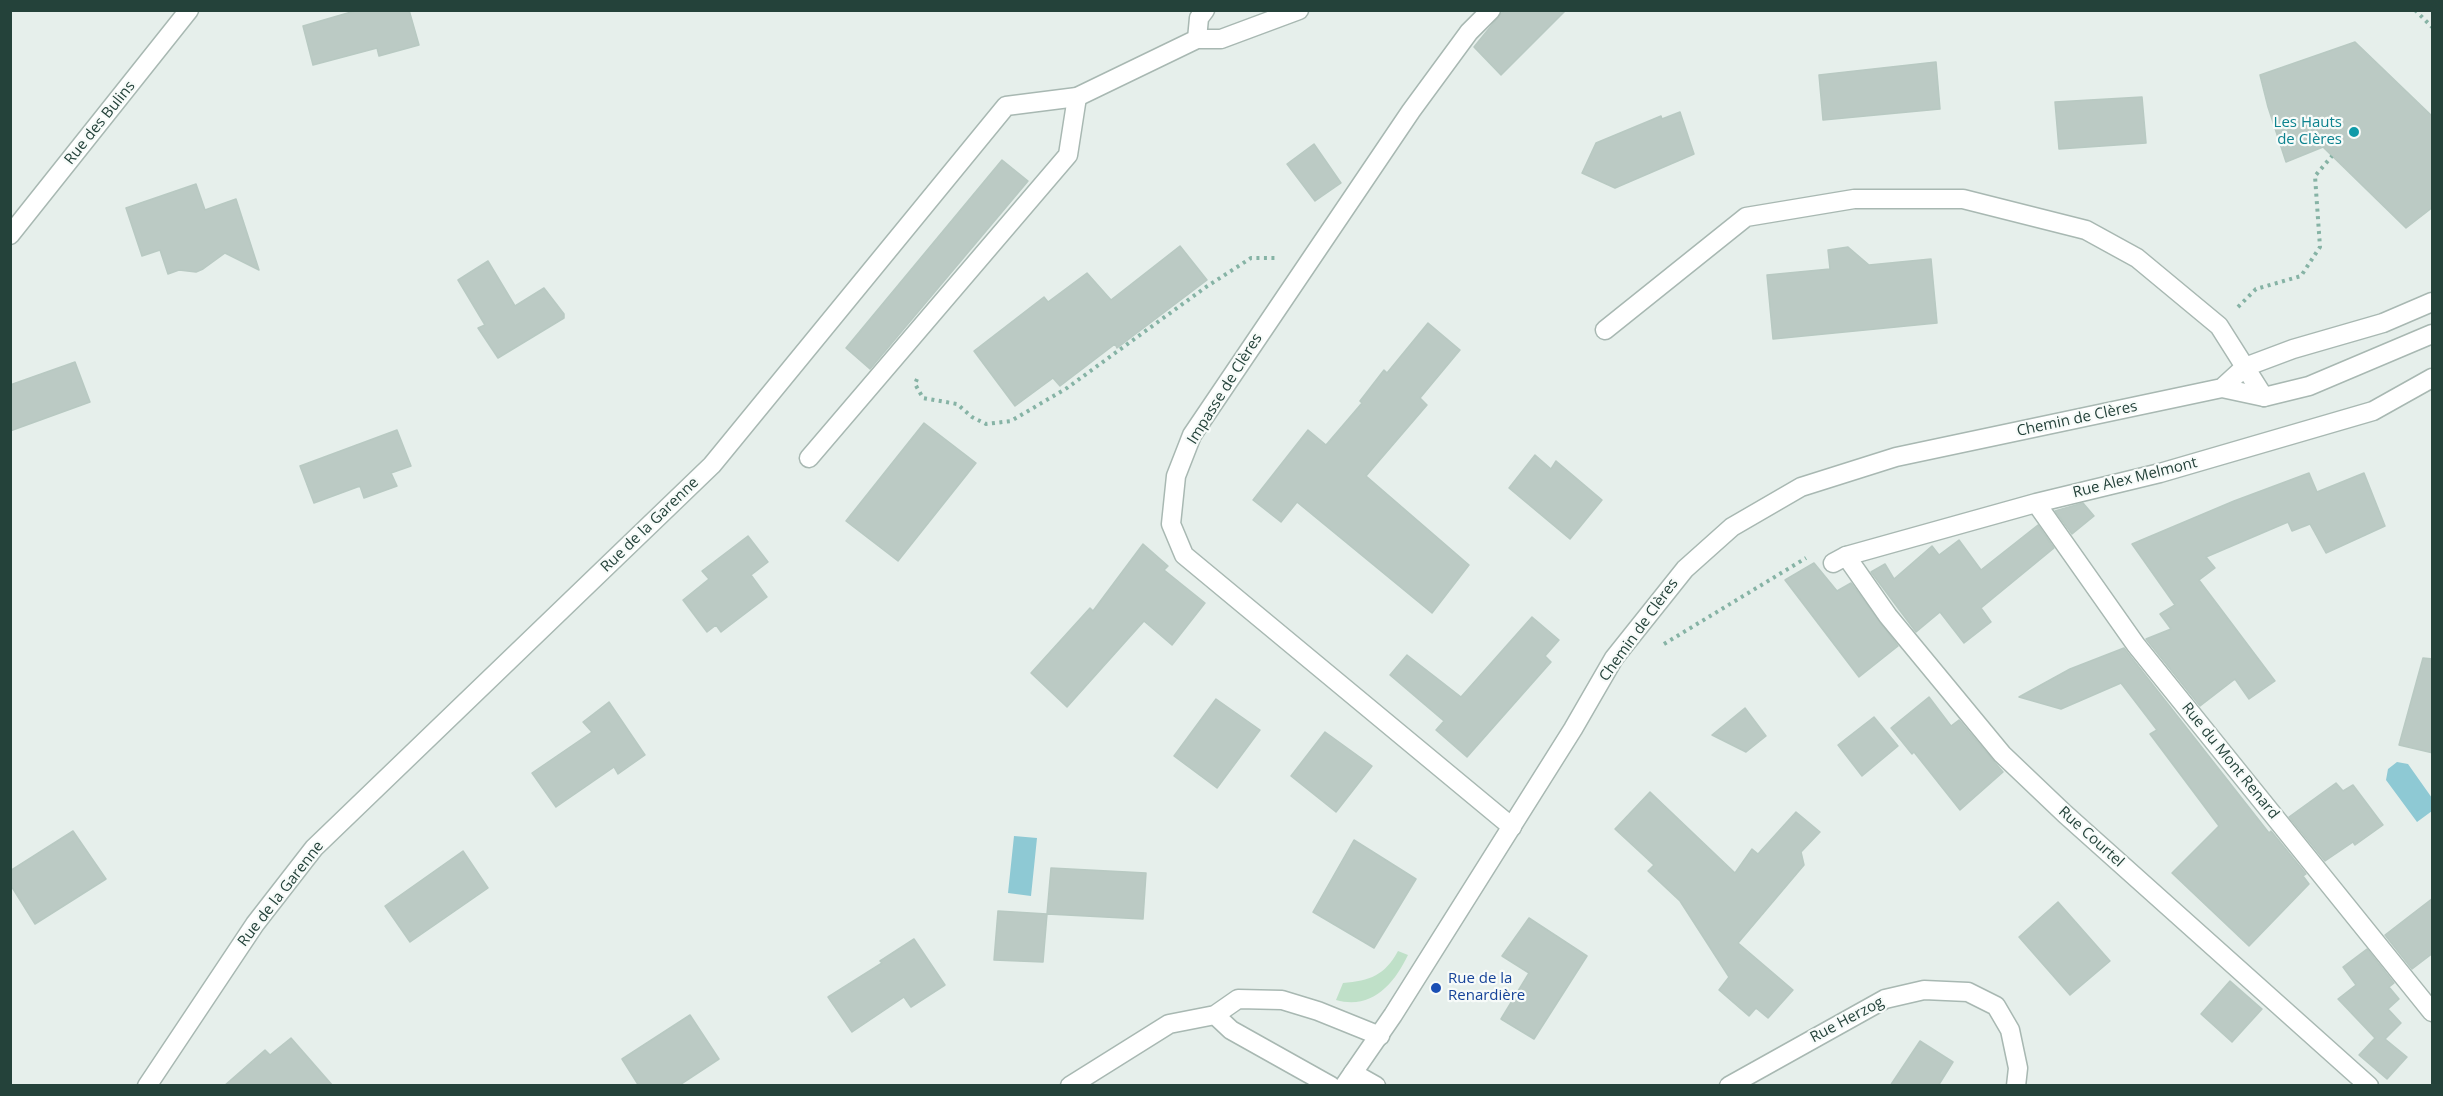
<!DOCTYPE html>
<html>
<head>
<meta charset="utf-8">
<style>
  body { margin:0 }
  #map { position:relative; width:2443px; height:1096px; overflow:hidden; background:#e6efeb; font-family:"Open Sans",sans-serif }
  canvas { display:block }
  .frame { position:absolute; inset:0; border:12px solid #24423a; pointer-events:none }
</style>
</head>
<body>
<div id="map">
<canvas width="2443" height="1096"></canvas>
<div class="frame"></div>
</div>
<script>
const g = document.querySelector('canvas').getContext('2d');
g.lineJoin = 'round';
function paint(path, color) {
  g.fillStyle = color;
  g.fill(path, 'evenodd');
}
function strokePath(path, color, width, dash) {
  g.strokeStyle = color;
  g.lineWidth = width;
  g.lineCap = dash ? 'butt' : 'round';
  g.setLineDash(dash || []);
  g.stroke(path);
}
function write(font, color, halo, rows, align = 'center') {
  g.font = font + ' "Open Sans",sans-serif';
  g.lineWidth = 4.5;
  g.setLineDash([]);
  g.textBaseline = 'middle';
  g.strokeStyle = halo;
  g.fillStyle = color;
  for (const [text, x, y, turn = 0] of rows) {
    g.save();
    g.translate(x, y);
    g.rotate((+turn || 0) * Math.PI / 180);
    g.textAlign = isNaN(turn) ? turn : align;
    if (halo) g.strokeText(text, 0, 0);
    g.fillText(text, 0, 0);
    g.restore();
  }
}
paint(new Path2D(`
  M 1398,951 L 1408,955 C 1394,984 1372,1010 1336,1000 L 1343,983 C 1370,981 1385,975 1398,951 Z`), '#bfe0c8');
paint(new Path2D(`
  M 2397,762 L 2408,764 L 2432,798 L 2432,811 L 2417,822 L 2386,780 L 2388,769 Z
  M 1014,836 L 1037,838 L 1031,896 L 1008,893 Z`), '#8ec9d4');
const building = new Path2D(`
  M 358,10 L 409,10 L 419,45 L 379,56 L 377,48 L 313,65 L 303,26 Z
  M 1504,10 L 1566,10 L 1501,75 L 1474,47 Z
  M 2355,42 L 2433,117 L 2433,207 L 2406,228 L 2323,147 L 2286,162 L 2268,107 L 2260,75 Z
  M 1936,62 L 1940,109 L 1823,120 L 1819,75 Z
  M 2142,97 L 2146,143 L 2059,149 L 2055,102 Z
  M 1680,112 L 1694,154 L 1615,188 L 1582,173 L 1596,143 L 1661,116 L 1662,119 Z
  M 1314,144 L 1341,183 L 1315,201 L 1287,164 Z
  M 1002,160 L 1028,181 L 870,369 L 846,348 Z
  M 196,184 L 205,210 L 236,199 L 259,270 L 225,253 L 203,269 L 196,272 L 179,270 L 168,274 L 160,250 L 142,256 L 126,208 Z
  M 1180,246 L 1207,280 L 1117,348 L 1115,344 L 1060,386 L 1053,378 L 1015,406 L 974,351 L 1044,297 L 1048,302 L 1087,273 L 1111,300 Z
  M 1848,247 L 1869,265 L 1931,259 L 1937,323 L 1773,339 L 1767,275 L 1830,269 L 1828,250 Z
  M 488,261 L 515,306 L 544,288 L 564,314 L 564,318 L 498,358 L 478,328 L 485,325 L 458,280 Z
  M 1428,323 L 1460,350 L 1420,398 L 1427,405 L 1366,476 L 1469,565 L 1432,613 L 1297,502 L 1281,522 L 1253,500 L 1308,430 L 1326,445 L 1362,403 L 1360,401 L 1384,370 L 1387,373 Z
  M 75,362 L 90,402 L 10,431 L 10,385 Z
  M 924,423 L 976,463 L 898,561 L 846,521 Z
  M 397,430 L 411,466 L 391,473 L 397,486 L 364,498 L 360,486 L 314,503 L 300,466 Z
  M 1535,455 L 1551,469 L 1556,461 L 1602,500 L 1570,539 L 1509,488 Z
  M 2309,473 L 2317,492 L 2364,473 L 2385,526 L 2326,553 L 2310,524 L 2292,531 L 2288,522 L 2206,557 L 2215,568 L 2199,580 L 2275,681 L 2249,699 L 2235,679 L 2200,706 L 2146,639 L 2171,629 L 2160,614 L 2175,605 L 2132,544 L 2234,501 Z
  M 2083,503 L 2094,516 L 2072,534 L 2055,511 Z
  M 2038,525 L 2054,548 L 1981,608 L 1991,622 L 1964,643 L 1940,612 L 1916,632 L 1871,572 L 1885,564 L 1894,579 L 1932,546 L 1939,555 L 1959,540 L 1981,570 Z
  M 748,536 L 768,562 L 751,575 L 767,597 L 721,632 L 716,625 L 707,632 L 683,600 L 709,579 L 702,571 Z
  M 1143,544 L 1168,566 L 1164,570 L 1205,603 L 1172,645 L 1144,621 L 1067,707 L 1031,673 L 1090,608 L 1093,611 Z
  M 1814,563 L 1837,591 L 1851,583 L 1898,646 L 1859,677 L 1785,580 Z
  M 1532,617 L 1559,640 L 1545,656 L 1551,662 L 1467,757 L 1436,730 L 1444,721 L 1390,675 L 1407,655 L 1461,697 Z
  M 2124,648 L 2269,833 L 2271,831 L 2306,874 L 2303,876 L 2309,884 L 2249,946 L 2172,873 L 2219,826 L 2150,734 L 2157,730 L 2121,683 L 2061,709 L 2019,697 L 2070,669 Z
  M 2423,658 L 2433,659 L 2433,753 L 2399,745 Z
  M 1929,697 L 1951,726 L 1959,720 L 2003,772 L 1960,810 L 1914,752 L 1912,754 L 1891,728 Z
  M 1216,699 L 1260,730 L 1217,788 L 1174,756 Z
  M 609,702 L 645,755 L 618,774 L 614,767 L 556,807 L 532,773 L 592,732 L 583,722 Z
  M 1745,708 L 1766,736 L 1746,752 L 1712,735 Z
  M 1874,717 L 1898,746 L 1862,776 L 1838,745 Z
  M 1325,732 L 1372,766 L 1336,812 L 1291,776 Z
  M 2336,783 L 2343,791 L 2353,785 L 2383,825 L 2355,845 L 2353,842 L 2325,861 L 2289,817 Z
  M 1650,792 L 1735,873 L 1752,849 L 1758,854 L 1796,812 L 1820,832 L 1801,852 L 1804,865 L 1738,943 L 1793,990 L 1768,1018 L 1756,1008 L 1749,1016 L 1719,990 L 1729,977 L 1680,901 L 1648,871 L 1654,865 L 1615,829 Z
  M 73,831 L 106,879 L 35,924 L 10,884 L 10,871 Z
  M 1354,840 L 1416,879 L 1374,948 L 1313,912 Z
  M 463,851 L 488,888 L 410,942 L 385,906 Z
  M 1051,868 L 1146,873 L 1143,919 L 1047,914 Z
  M 2433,898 L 2433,953 L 2412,969 L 2385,935 Z
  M 2058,902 L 2110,961 L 2070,995 L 2019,937 Z
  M 998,911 L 1047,914 L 1043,962 L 994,960 Z
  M 1529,918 L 1587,956 L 1534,1039 L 1501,1019 L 1529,973 L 1502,956 Z
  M 914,939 L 945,985 L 911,1007 L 904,997 L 852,1032 L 828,997 L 882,963 L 880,961 Z
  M 2367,949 L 2394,983 L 2389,987 L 2399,999 L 2388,1009 L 2401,1023 L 2385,1039 L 2407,1057 L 2387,1079 L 2359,1055 L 2375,1038 L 2338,999 L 2356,985 L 2343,967 Z
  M 2230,981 L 2262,1009 L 2232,1042 L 2201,1014 Z
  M 690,1015 L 719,1059 L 678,1086 L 639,1086 L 622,1059 Z
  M 291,1038 L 333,1086 L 224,1086 L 265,1050 L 270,1055 Z
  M 1920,1041 L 1953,1062 L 1938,1086 L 1890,1086 Z`);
paint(building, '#bbcac4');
strokePath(building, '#b8c9c2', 1.5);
const service = new Path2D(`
  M 809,458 L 1068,155 L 1077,97
  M 2036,503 L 2136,645 L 2432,1012
  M 1833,563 L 1846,556 L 2036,503 L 2160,473 L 2373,411 L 2432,378`);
const minor = new Path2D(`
  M 1205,10 L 1199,18 L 1197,39 L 1221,39 L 1299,10
  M 1491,10 L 1469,32 L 1411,111 L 1192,435 L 1176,476 L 1171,524 L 1184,555 L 1512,827
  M 10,235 L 189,10
  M 1605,330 L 1746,217 L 1854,199 L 1963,199 L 2086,230 L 2137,258 L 2219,326 L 2264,397
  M 1846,556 L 1888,616 L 2002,754 L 2065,814 L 2369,1086
  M 1215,1015 L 1231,1030 L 1331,1086
  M 1353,1073 L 1376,1086
  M 147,1086 L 255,924 L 314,848 L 712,465 L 1006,106 L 1077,97 L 1197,39
  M 1070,1086 L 1169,1024 L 1215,1015 L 1238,999 L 1282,1000 L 1318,1011 L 1380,1036
  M 1729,1086 L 1885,999 L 1924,990 L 1968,992 L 1996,1006 L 2010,1030 L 2018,1068 L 2016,1086`);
const tertiary = new Path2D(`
  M 2222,388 L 2245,367 L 2293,349 L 2383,323 L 2432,302
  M 1344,1086 L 1393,1015 L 1573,729 L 1614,658 L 1685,569 L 1732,527 L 1801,487 L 1896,457 L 2222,388 L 2264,397 L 2309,386 L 2432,334`);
strokePath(service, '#a8b8b2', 21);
strokePath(minor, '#a8b8b2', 21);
strokePath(tertiary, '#a8b8b2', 21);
strokePath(new Path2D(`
  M 2415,10 L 2432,27
  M 2238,307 L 2256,289 L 2301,276 L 2320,247 L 2315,176 L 2332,156
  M 917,379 L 915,384 L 923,398 L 957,404 L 972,417 L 986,424 L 1011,421 L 1067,388 L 1206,287 L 1251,258 L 1278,258
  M 1664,644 L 1806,558`), '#86b3a5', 4, [3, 4.5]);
strokePath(service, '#fff', 18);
strokePath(minor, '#fff', 18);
strokePath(tertiary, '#fff', 18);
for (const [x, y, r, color] of [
  [2354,132,6,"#0f9aa8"],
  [1436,988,6,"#1a4fb4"]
]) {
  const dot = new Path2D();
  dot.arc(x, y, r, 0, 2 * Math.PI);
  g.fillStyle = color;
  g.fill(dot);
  strokePath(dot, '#f7fbf9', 2);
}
write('15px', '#24423a', '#f7fbf9', [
  ["Rue des Bulins",100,123,-51],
  ["Impasse de Clères",1225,389,-58],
  ["Chemin de Clères",2077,419,-12],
  ["Rue Alex Melmont",2135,478,-14],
  ["Rue de la Garenne",650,525,-44],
  ["Chemin de Clères",1639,630,-54],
  ["Rue du Mont Renard",2230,761,51],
  ["Rue Courtel",2091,837,42],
  ["Rue de la Garenne",281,894,-52],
  ["Rue Herzog",1847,1020,-28]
]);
write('15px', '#0d838f', '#f7fbf9', [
  ["Les Hauts",2342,123],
  ["de Clères",2342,140]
], 'right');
write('15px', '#164399', '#f7fbf9', [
  ["Rue de la",1448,979],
  ["Renardière",1448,996]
], 'left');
</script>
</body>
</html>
